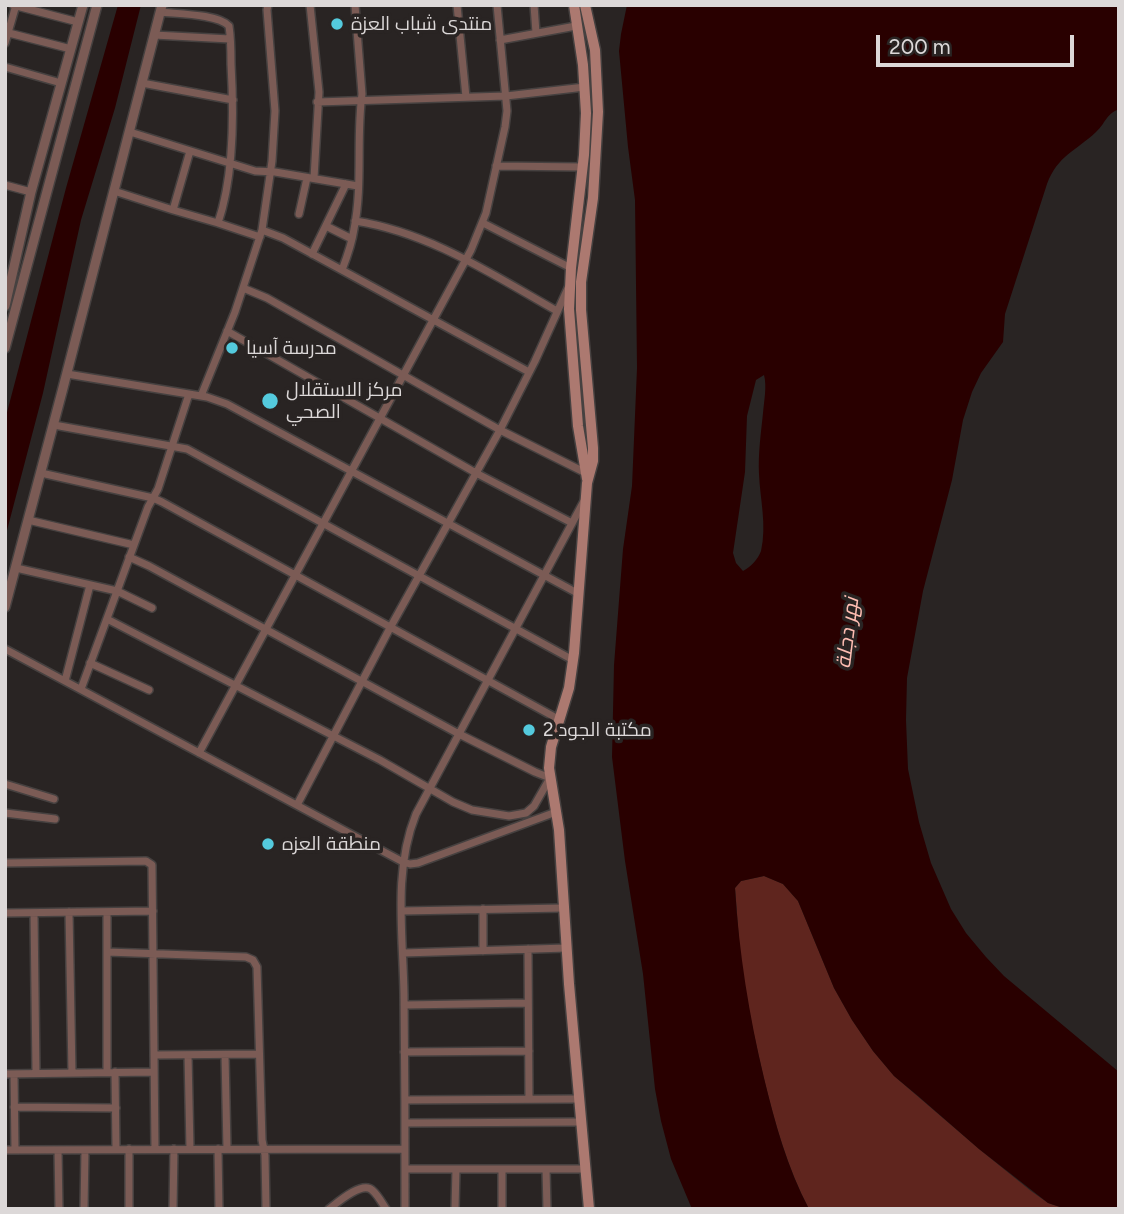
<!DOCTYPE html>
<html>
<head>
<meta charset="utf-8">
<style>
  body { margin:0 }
  #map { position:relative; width:1124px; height:1214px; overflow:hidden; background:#292423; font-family:Figtree,sans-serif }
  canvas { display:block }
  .frame { position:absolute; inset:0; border:7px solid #dcd8d8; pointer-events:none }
  .scale { position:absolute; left:876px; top:35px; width:198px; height:32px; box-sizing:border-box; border:4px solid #dcd8d8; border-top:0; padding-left:9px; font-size:21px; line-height:24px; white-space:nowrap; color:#dcd8d8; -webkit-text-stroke:5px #292423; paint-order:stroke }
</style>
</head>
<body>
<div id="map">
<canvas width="1124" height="1214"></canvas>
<div class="frame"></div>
<div class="scale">200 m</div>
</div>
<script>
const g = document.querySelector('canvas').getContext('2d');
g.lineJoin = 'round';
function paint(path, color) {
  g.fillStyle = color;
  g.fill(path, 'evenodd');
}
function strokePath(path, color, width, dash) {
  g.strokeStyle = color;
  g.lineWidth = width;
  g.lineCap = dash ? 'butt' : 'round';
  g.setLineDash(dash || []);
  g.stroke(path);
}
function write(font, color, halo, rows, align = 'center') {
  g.font = font + ' Figtree,Cairo,sans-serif';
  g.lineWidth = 7;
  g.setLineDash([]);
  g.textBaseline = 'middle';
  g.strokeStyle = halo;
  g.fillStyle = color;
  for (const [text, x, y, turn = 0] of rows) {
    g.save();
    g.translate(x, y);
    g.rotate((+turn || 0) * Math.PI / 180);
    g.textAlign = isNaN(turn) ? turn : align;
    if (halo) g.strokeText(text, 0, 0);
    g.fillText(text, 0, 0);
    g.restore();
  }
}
paint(new Path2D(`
  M 764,876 L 783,884 L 798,901 L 834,988 L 852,1020 L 873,1051 L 894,1076 L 979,1149 L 1031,1191 L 1048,1203 L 1066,1209 L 809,1209 C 788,1169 776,1127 765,1083 C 755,1040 745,996 740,952 C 738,931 737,910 735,888 L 741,881 Z`), '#5f251e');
paint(new Path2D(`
  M 118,5 L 141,5 L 115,108 L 81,220 L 43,393 L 5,538 L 5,420 L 66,188 Z
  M 627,5 L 1119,5 L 1119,109 C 1105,115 1106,123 1096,132 C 1076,151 1058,155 1047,184 L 1005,314 L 1003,342 L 981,373 L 972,392 L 963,420 L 952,480 L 923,591 L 907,678 L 906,720 L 908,769 L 919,822 L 931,863 L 951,909 L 966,933 L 986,957 L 1004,976 L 1119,1072 L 1119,1209 L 1066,1209 L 1048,1203 L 979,1149 L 918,1096 L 894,1076 L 873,1051 L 852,1020 L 834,988 L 798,901 L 783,884 L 764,876 L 741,881 L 735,888 C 739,953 749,1015 764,1078 C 775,1123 787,1167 809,1209 L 692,1209 L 671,1159 L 661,1121 L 655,1089 L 643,974 L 625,861 L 612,757 L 614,665 L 623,549 L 632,486 L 637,368 L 635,200 L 628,147 L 619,51 L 621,34 ZM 764,375 C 767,386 764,401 763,413 C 761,433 758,453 759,474 C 760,499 767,525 761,551 C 758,559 751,567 743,571 L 736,563 L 733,553 L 745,472 L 747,416 L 756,380 Z`), '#290000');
const minor = new Path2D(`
  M 13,5 L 78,22
  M 310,5 L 319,92 L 314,178
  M 457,5 L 466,97
  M 534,5 L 536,33
  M 5,32 L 71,49
  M 154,35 L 230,39
  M 500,40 L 576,26
  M 5,43 L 16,5
  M 5,67 L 61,83
  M 142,83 L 233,100
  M 317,102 L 506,96 L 585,87
  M 130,132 L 255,171 L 275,172 L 358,186
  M 496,166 L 583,167
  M 5,185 L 31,192
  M 114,191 L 173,210 L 218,223 C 234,176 234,114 231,64 C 231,52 231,39 229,26 C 218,14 177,14 160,12
  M 173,210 L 190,151
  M 299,214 L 307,178
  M 355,221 C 429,232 493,275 557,311
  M 218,223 L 260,237
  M 483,223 L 571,268
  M 326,226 L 352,239
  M 262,230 L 283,238 L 529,372
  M 312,254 L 346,184
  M 342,270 C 347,257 352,243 354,229 C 363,185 356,138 362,94 L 355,5
  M 243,288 L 267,298 L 500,430 L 586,473
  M 227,331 L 476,473 L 572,523
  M 67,374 L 207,397 L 227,404 L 579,594
  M 201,396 L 235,312 L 262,230 L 272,161 L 275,111 L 267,10 L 268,5
  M 54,425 L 187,449 L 573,660
  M 41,473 L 153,498 L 162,502 L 560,720
  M 28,520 L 134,545
  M 16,568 L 117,591 L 152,608
  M 107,619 L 380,760 L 453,802 L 472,810 L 509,816 L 526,813 L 534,806 L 550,778 L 535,772 L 459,734 L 149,566 L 129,557
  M 5,649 L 403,862 L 410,864 L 418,863 L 556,812
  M 90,663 L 149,690
  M 65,681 L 90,585
  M 81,689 L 148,507 L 158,489 L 189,394
  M 199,753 C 290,585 380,417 471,250 L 486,213 L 505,127 L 507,111 L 497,5
  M 5,784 L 54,799
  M 297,805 L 390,628 L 500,430 L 535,361 L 568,288
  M 5,813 L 55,819
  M 5,863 L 146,861 L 152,865 L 155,1149
  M 402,911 L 564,908
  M 69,912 L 72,1073
  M 107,912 L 107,1072
  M 5,913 L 153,911
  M 34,913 L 36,1073
  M 528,949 L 529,1099
  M 483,951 L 483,909
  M 107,952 L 246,957 L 253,960 L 257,967 L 262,1140 L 265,1155 L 266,1209
  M 403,953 L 567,948
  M 404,1005 L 528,1003
  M 404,1052 L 529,1051
  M 154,1055 L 259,1054
  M 188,1055 L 190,1149
  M 225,1055 L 227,1149
  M 115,1072 L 116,1149
  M 5,1074 L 154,1072
  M 14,1074 L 15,1150
  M 405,1100 L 579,1099
  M 14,1107 L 116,1108
  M 405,1123 L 581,1122
  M 218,1149 L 219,1209
  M 5,1150 L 405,1149
  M 58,1150 L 59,1209
  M 405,1169 L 585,1169
  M 502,1169 L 502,1209
  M 546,1169 L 547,1209
  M 84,1209 L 85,1150
  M 129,1209 L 129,1149
  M 173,1209 L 174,1149
  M 329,1209 C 338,1202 362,1181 372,1190 C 378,1195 382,1203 386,1209
  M 405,1209 C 405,1137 405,1066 404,994 C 403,934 393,871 416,814 L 584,501
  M 455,1209 L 456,1169`);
const tertiary = new Path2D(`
  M 5,306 L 31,192 L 83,5
  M 5,348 L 97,5
  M 5,607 L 63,388 L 162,5`);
const secondary = new Path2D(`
  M 574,5 L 583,65 L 586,113 L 584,155 L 571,268 L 569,309 L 578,426 L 587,479
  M 585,5 L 595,50 L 598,112 L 593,198 L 581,282 L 581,310 L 593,448 L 593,461 L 587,483 L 574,653 L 569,688 L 551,747 L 549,768 L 559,830 L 569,984 L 589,1209`);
strokePath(minor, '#464140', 10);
strokePath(tertiary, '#464140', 12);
strokePath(secondary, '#464140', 13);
strokePath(minor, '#7b5b55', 7);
strokePath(tertiary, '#7b5b55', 9);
strokePath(secondary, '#ac7970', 10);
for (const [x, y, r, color] of [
  [337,24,7,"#54cadd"],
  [232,348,7,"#54cadd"],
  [270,401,9,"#54cadd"],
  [529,730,7,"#54cadd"],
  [268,844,7,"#54cadd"]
]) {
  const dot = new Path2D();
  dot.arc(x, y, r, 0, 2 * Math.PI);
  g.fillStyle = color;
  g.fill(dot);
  strokePath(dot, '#292423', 2.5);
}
write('19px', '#dcd8d8', '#292423', [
  ["منتدى شباب العزة",351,24],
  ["مدرسة آسيا",246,348],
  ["مركز الاستقلال",286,390],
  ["الصحي",286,412],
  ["مكتبة الجود 2",543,730],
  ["منطقة العزه",282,844]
], 'left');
write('italic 21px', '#febdb2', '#292423', [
  ["نهر دجلة",848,633,-83]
]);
</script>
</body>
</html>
